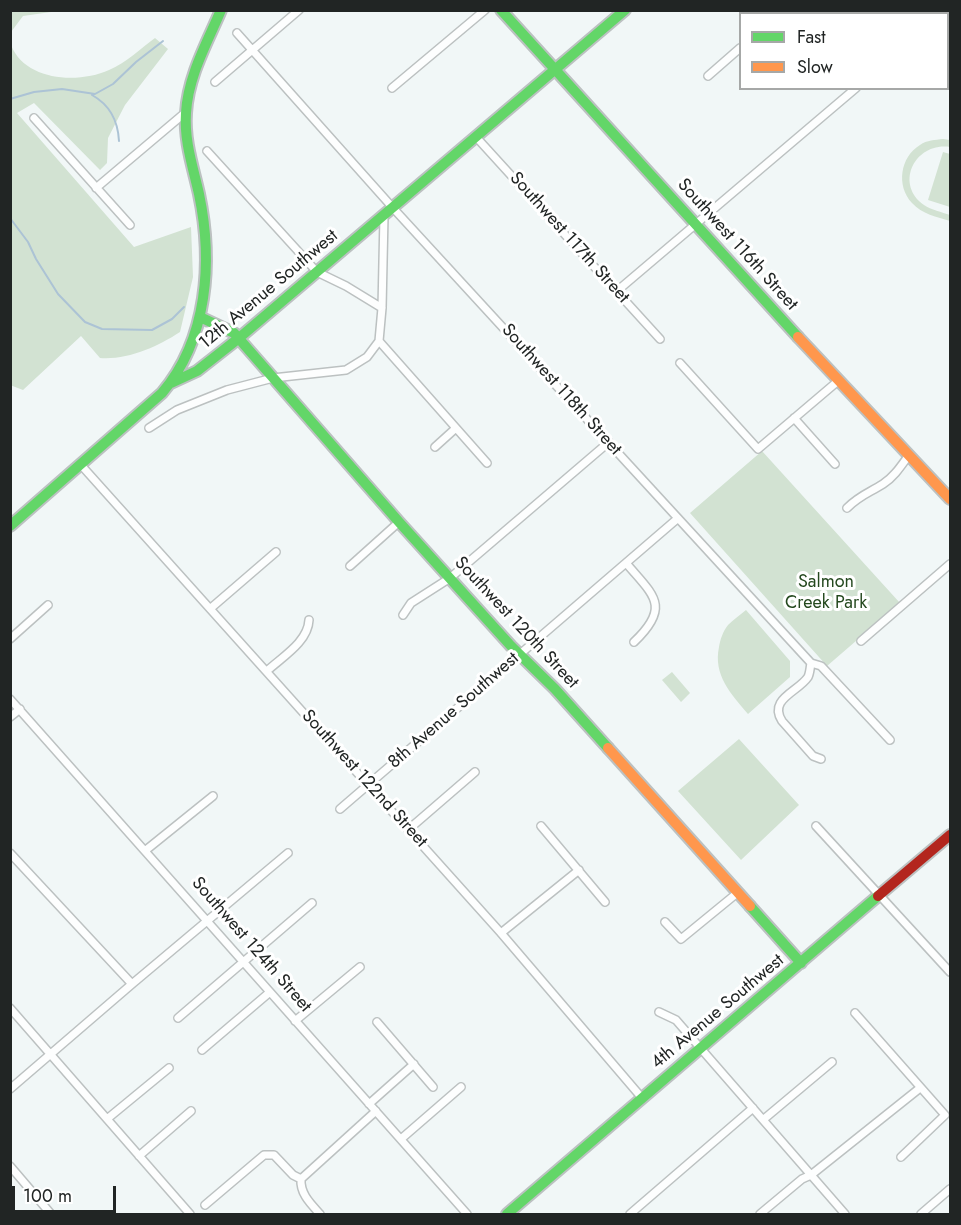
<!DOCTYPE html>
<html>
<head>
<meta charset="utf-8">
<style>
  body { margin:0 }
  #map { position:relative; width:961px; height:1225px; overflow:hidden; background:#f1f7f7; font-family:Jost,sans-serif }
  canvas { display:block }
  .frame { position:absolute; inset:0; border:12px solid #212524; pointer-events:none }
  .legend { position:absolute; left:739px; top:12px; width:210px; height:78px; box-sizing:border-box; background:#fff; border:2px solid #a6a8a7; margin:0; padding:8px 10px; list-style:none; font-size:18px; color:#212524 }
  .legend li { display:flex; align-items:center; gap:12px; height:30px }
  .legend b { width:30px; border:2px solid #a6a8a7 }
  .scale { position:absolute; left:12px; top:1186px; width:104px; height:27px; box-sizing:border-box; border:3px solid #212524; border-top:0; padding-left:8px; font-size:18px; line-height:21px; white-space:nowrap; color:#212524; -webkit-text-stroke:4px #fff; paint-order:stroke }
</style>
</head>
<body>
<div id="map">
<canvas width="961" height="1225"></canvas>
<div class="frame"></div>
<ul class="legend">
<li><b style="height:8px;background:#63d668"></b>Fast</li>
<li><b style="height:8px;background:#ff974d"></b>Slow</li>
</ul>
<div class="scale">100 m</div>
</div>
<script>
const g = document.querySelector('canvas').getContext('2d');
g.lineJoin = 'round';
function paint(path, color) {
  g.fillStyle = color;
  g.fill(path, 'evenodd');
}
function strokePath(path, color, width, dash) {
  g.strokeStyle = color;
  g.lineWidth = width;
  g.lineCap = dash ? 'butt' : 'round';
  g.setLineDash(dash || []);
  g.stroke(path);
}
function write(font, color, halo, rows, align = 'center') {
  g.font = font + ' Jost,sans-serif';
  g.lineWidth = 6;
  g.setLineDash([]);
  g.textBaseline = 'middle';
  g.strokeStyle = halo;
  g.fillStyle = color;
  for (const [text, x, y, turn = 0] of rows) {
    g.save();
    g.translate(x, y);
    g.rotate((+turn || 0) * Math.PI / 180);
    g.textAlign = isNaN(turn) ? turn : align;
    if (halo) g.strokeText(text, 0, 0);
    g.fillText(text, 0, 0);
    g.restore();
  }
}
paint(new Path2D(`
  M 11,10 L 58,10 L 58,11 L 23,16 L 11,32 Z
  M 155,38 L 168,49 L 125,105 L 108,138 L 107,163 L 100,170 L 34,103 L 17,113 L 134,247 L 191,227 L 193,277 L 180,332 C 157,347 128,360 100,358 L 81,336 L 23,390 L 10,385 L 11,45 C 25,81 78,84 109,70 C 126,63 141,48 155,38 Z
  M 943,139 L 950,140 L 950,147 C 915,142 894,184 924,205 C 931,210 942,212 950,215 L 950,221 C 937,217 922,214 912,203 C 896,186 900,157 920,145 C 927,140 935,140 943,139 Z
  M 943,152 L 950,154 L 950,207 L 928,200 Z
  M 762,451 L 900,603 L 827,666 L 690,513 Z
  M 746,610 L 790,661 L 790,677 L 748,714 C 731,694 713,675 719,647 C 720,640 723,631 728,625 C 733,620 740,615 746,610 Z
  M 672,672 L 690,693 L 681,702 L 662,680 Z
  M 739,739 L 799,805 L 741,860 L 678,791 Z`), '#d2e2d2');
strokePath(new Path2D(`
  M 92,95 C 110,105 118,121 119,141
  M 10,99 L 34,92 L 62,89 L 95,94 L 113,84 L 136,62 L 163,41
  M 10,218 L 28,242 L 36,259 L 58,294 L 85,322 L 102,329 L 152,330 L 172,319 L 184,307`), '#acc3d5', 2);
const street = new Path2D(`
  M 780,14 L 784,10
  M 941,14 L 944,10
  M 237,33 L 393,208 L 811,663 L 821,666 L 890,740
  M 708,76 L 740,48
  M 215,82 L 299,10
  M 392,88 L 485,10
  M 34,118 L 130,225
  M 477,138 L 660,339
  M 207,151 L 317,272 L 346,286 L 382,308
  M 96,188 L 186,112
  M 617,291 L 856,88
  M 379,341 L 487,463
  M 680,363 L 758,449 L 838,381
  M 794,418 L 835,464
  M 149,428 L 177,410 L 227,390 L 273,378 L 346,370 L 367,357 L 379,341 L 382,308 L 384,216
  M 435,447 L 456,428
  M 81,465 L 501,933 L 642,1098
  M 847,508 C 860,495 869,493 883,484 C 894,477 901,466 909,455
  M 626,563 C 653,595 672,606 634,642
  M 350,566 L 399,522
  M 211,608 L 276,552
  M 403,615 L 411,603 L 450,578 L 609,442
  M 10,639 L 48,605
  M 861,641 L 950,564
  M 811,663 C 810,668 810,673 808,677 C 798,692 768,699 782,721 L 813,756 L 821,759
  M 267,671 C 282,657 308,642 309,620
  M 10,699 L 467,1214
  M 10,717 L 20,709
  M 340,809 L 677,519
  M 541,826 L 605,902
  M 816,826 L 950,972
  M 409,829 L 475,772
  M 146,850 L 213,796
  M 10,853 L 132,984
  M 665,922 L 681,939 L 736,894
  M 501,933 L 579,870
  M 10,1008 L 190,1214
  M 659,1012 L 676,1020 L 845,1214
  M 855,1013 L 945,1115 L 901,1157
  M 178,1018 L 312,903
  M 295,1021 L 360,967
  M 377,1022 L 433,1087
  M 202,1050 L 270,992
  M 10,1089 L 132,984 L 288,853
  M 369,1104 L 414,1064
  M 107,1119 L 169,1068
  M 764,1119 L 832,1062
  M 401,1139 L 461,1087
  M 139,1156 L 191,1111
  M 10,1166 L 51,1214
  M 301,1179 L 376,1111
  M 301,1179 C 300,1194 311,1204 320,1214
  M 205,1205 L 264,1155 L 274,1155 L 293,1175 L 301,1179
  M 630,1214 L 753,1108
  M 760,1214 L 802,1179 L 811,1175 L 920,1088
  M 921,1214 L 950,1189`);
const fast = new Path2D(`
  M 501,10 L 798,337
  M 200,317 L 234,333 L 399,522 L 511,646 L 555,689 L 608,748
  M 171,383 L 197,371 L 239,338 L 625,10
  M 10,526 L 162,393 C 208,339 213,261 199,194 C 193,167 184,141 186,113 C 188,76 207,43 221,10
  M 750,906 L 801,963
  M 507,1214 L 878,896`);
const slow = new Path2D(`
  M 798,337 L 950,499
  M 608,748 L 750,906`);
const jam = new Path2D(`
  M 878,896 L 950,835`);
strokePath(street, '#bcc1c1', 10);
strokePath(fast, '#bcc1c1', 14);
strokePath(slow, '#bcc1c1', 14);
strokePath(jam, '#bcc1c1', 14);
strokePath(street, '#fdfefe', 7);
strokePath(fast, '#63d668', 10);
strokePath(slow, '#ff974d', 10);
strokePath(jam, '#b3261e', 10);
write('18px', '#212524', '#fff', [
  ["Southwest 117th Street",569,238,48],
  ["Southwest 116th Street",737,245,48],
  ["12th Avenue Southwest",269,290,-40],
  ["Southwest 118th Street",561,390,48],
  ["Southwest 120th Street",516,623,47],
  ["8th Avenue Southwest",454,711,-41],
  ["Southwest 122nd Street",364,779,48],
  ["Southwest 124th Street",251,945,49],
  ["4th Avenue Southwest",718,1012,-40]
]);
write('18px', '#25491f', '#fff', [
  ["Salmon",826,583],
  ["Creek Park",826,604]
]);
</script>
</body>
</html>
